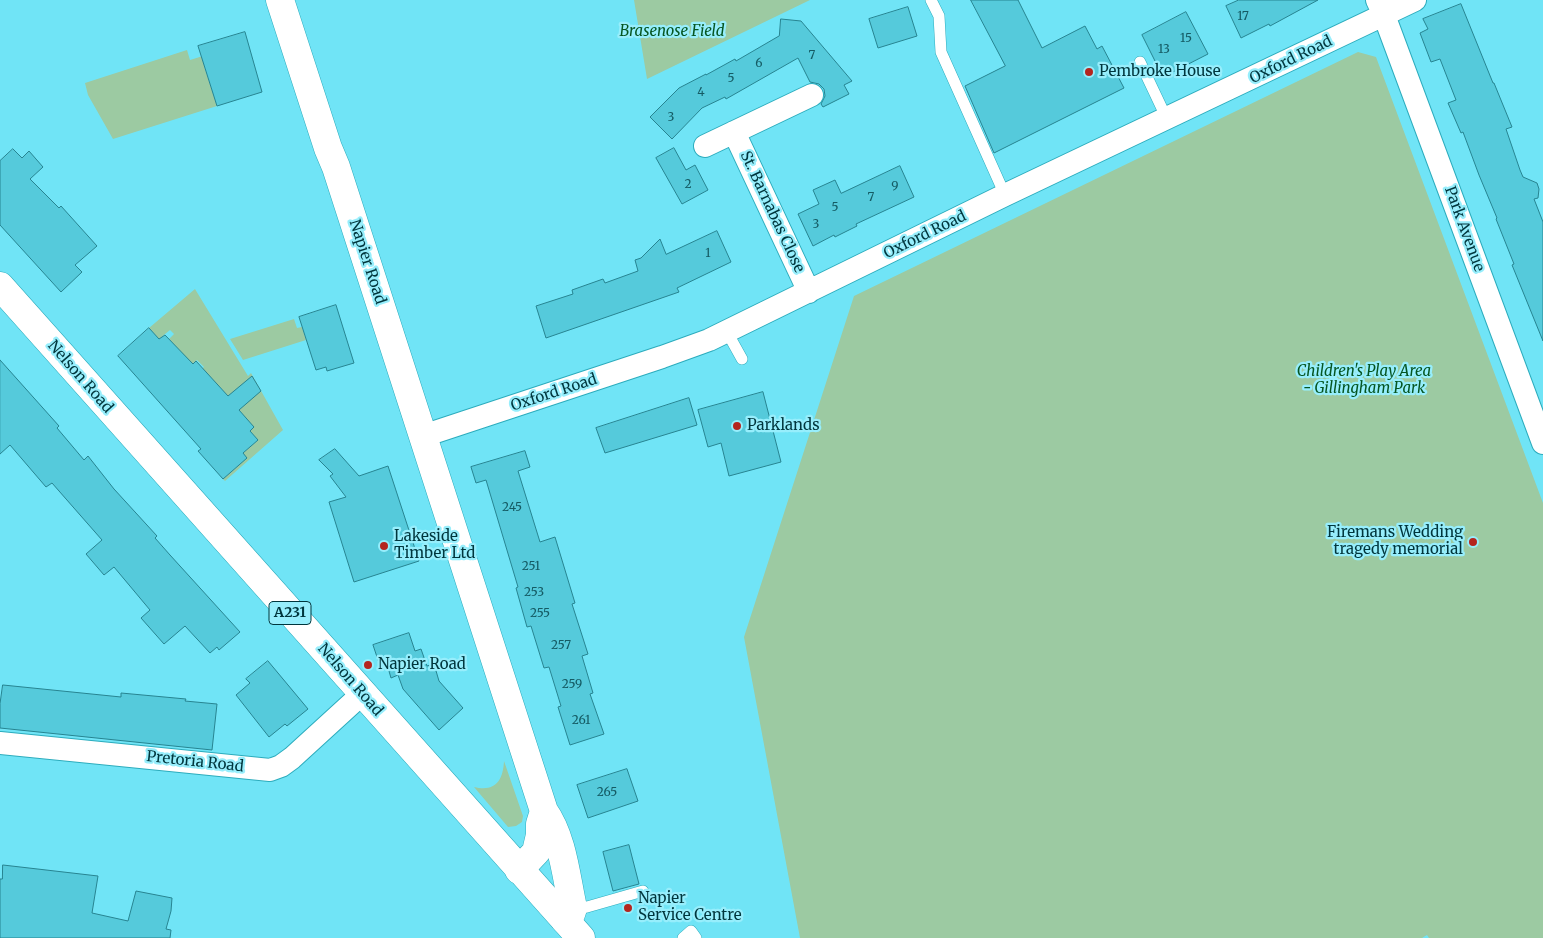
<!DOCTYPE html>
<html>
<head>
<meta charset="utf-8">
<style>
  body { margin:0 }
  canvas { display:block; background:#70e4f6 }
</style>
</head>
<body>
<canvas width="1543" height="938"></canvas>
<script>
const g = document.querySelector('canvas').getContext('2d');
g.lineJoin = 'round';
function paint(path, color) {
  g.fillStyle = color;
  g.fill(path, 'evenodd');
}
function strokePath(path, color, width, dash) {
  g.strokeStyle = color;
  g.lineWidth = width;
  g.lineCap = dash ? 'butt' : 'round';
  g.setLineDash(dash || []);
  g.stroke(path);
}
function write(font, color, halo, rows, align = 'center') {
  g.font = font + ' Merriweather,serif';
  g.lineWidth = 4.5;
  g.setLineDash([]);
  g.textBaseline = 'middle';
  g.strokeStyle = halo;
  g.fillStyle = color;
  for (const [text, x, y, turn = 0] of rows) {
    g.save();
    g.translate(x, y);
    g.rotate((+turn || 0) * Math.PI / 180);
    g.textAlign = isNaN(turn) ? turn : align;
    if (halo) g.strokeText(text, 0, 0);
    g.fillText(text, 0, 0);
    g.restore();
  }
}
paint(new Path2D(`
  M 634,0 L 810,0 L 647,79 Z
  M 187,50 L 190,60 L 219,51 L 204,66 L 217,106 L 113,139 L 88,95 L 85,83 Z
  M 1358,52 L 1376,57 L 1543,503 L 1543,938 L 1429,938 L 1427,935 L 1422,938 L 800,938 L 744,637 L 854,296 Z
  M 195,289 L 248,376 L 251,373 L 283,430 L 225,481 L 223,479 L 246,458 L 243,453 L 258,440 L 250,431 L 245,417 L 220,387 L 183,386 L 204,367 L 197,360 L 187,368 L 169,339 L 174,334 L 170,330 L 159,339 L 149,328 Z
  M 294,319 L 297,328 L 302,327 L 306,340 L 243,360 L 230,339 Z
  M 504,761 L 523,816 L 522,822 L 516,826 L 508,827 L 474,787 C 495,792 503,781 504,761 Z`), '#9ccaa2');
const building = new Path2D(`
  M 971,0 L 1018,0 L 1042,48 L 1085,26 L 1097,49 L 1102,46 L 1124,88 L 994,153 L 965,86 L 1005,66 Z
  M 1239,0 L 1318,0 L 1270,26 L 1269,24 L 1241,38 L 1226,6 Z
  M 1461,4 L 1493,83 L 1494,83 L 1512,127 L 1506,129 L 1520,170 L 1523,177 L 1537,183 L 1539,189 L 1538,198 L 1534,199 L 1543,222 L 1543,341 L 1512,265 L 1514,264 L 1496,219 L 1497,218 L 1479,175 L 1463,132 L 1461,133 L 1448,103 L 1456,100 L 1440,59 L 1431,62 L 1420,33 L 1428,29 L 1423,19 Z
  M 908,7 L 917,36 L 878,48 L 869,19 Z
  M 1186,12 L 1208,54 L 1163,77 L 1142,35 Z
  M 781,19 L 801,21 L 852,81 L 844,85 L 849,94 L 823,107 L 821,104 L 825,96 L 824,89 L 819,84 L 810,82 L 798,58 L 726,99 L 725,97 L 702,108 L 672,139 L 650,117 L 679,88 L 706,74 L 706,75 L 735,59 L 736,61 L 779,36 Z
  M 245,32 L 262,92 L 217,106 L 198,46 Z
  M 674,148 L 686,170 L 695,165 L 708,190 L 682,204 L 656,158 Z
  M 13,149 L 22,158 L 29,151 L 43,167 L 30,179 L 59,208 L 61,206 L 97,246 L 75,265 L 82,272 L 61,292 L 0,225 L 0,161 Z
  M 900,166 L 914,197 L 856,224 L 857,226 L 835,237 L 834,235 L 813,246 L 798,214 L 819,204 L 813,190 L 835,180 L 841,193 Z
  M 717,231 L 731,262 L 677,288 L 679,292 L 546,338 L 536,306 L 573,294 L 572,290 L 603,279 L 605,283 L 638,271 L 635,260 L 641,258 L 660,239 L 666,254 Z
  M 336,305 L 354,363 L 327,371 L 326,367 L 316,370 L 299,317 Z
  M 149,328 L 159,339 L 165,335 L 193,364 L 196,361 L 228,396 L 252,376 L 261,391 L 239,410 L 254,427 L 250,431 L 258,440 L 243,453 L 247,458 L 223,479 L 198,451 L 201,449 L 118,356 Z
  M 0,360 L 59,426 L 57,428 L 84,460 L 88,456 L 114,489 L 157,536 L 155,538 L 170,555 L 240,632 L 219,650 L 217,647 L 210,653 L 185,626 L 164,644 L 141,618 L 150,610 L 114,567 L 104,575 L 86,554 L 102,540 L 52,483 L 46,487 L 10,445 L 0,454 Z
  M 763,392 L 781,462 L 729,476 L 721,443 L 708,447 L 698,410 Z
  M 689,398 L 697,425 L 605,453 L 596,428 Z
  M 335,449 L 359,476 L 388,466 L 419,561 L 354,582 L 329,502 L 346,497 L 330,476 L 333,474 L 319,460 Z
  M 525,451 L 530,467 L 518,471 L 540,542 L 555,537 L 575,603 L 572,604 L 588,654 L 582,656 L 593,693 L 590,694 L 604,734 L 570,745 L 558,707 L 561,706 L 549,667 L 544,668 L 531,626 L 527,627 L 516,588 L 518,587 L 486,480 L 476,483 L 471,467 Z
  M 409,633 L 415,651 L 421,649 L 427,666 L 434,664 L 439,681 L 463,708 L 439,730 L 403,689 L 398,675 L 391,678 L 386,661 L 379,663 L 373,645 Z
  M 268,661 L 308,709 L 287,726 L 285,724 L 269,737 L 236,695 L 250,683 L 246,679 Z
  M 3,685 L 121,697 L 121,693 L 186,699 L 185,701 L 217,704 L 212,750 L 0,728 L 0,704 Z
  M 627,769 L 638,801 L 588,818 L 577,785 Z
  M 629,845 L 639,884 L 613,891 L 603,852 Z
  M 3,865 L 98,876 L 92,913 L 128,921 L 136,891 L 172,898 L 171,911 L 166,929 L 171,930 L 170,938 L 0,938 L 0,879 L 2,879 Z`);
paint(building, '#55cadb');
strokePath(building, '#278491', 1);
const lane = new Path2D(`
  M 931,0 L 939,16 L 941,52 L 1005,195
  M 1140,62 L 1167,119
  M 727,332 L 742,359
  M 573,909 L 587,907 L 643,891
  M 683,938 L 691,931 L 696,938`);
const street = new Path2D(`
  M 1377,0 L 1384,15 L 1543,443
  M 734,132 L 809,292
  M 705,146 L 812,95
  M 423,436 L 662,357 L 709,340 L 1005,195 L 1415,0
  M 0,743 L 270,770 L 281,766 L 292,758 L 362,694`);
const secondary = new Path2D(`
  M 280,0 L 328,148 L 336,167 L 544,811 C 563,838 566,876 573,908 L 571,914 L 565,920
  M 519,870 L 536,852 L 540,835 L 540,824 L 544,811`);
const primary = new Path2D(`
  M 0,286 L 581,938`);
strokePath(lane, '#2cacbd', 12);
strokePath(street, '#2cacbd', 24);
strokePath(secondary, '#2cacbd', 29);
strokePath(primary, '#2cacbd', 29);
strokePath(lane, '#fff', 11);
strokePath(street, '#fff', 22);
strokePath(secondary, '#fff', 28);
strokePath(primary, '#fff', 28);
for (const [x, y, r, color] of [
  [1089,72,5,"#b4251e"],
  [737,426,5,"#b4251e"],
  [1473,542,5,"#b4251e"],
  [384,546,5,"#b4251e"],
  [368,665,5,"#b4251e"],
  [628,908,5,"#b4251e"]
]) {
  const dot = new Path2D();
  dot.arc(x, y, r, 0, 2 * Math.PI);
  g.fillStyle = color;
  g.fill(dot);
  strokePath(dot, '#97eefc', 2);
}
write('12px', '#155b64', null, [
  ["17",1243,17],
  ["15",1186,39],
  ["13",1164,50],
  ["7",812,56],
  ["6",759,64],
  ["5",731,79],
  ["4",701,93],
  ["3",671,118],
  ["2",688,185],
  ["9",895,187],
  ["7",871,198],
  ["5",835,208],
  ["3",816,225],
  ["1",708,254],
  ["245",512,508],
  ["251",531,567],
  ["253",534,593],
  ["255",540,614],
  ["257",561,646],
  ["259",572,685],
  ["261",581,721],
  ["265",607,793]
]);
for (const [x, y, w] of [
  [290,613,42]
]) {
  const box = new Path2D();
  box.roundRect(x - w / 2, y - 11.5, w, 23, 4);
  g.fillStyle = '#97eefc';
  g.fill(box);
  strokePath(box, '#00363d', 1);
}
write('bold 14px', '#00363d', null, [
  ["A231",290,613]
]);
write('italic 15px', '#055521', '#97eefc', [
  ["Brasenose Field",672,32],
  ["Children's Play Area",1364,372],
  ["- Gillingham Park",1364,389]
]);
write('15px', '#00363d', '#97eefc', [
  ["Oxford Road",1291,60,-26],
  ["St. Barnabas Close",772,212,65],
  ["Park Avenue",1464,229,70],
  ["Oxford Road",925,235,-26],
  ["Napier Road",367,262,72],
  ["Nelson Road",80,377,49],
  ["Oxford Road",554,393,-18],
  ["Nelson Road",350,680,49],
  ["Pretoria Road",195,762,6]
]);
write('15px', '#00363d', '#97eefc', [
  ["Pembroke House",1099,72],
  ["Parklands",747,426],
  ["Firemans Wedding",1463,533,"right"],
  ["tragedy memorial",1463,550,"right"],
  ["Lakeside",394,537],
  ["Timber Ltd",394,554],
  ["Napier Road",378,665],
  ["Napier",638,899],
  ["Service Centre",638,916]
], 'left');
</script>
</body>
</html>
